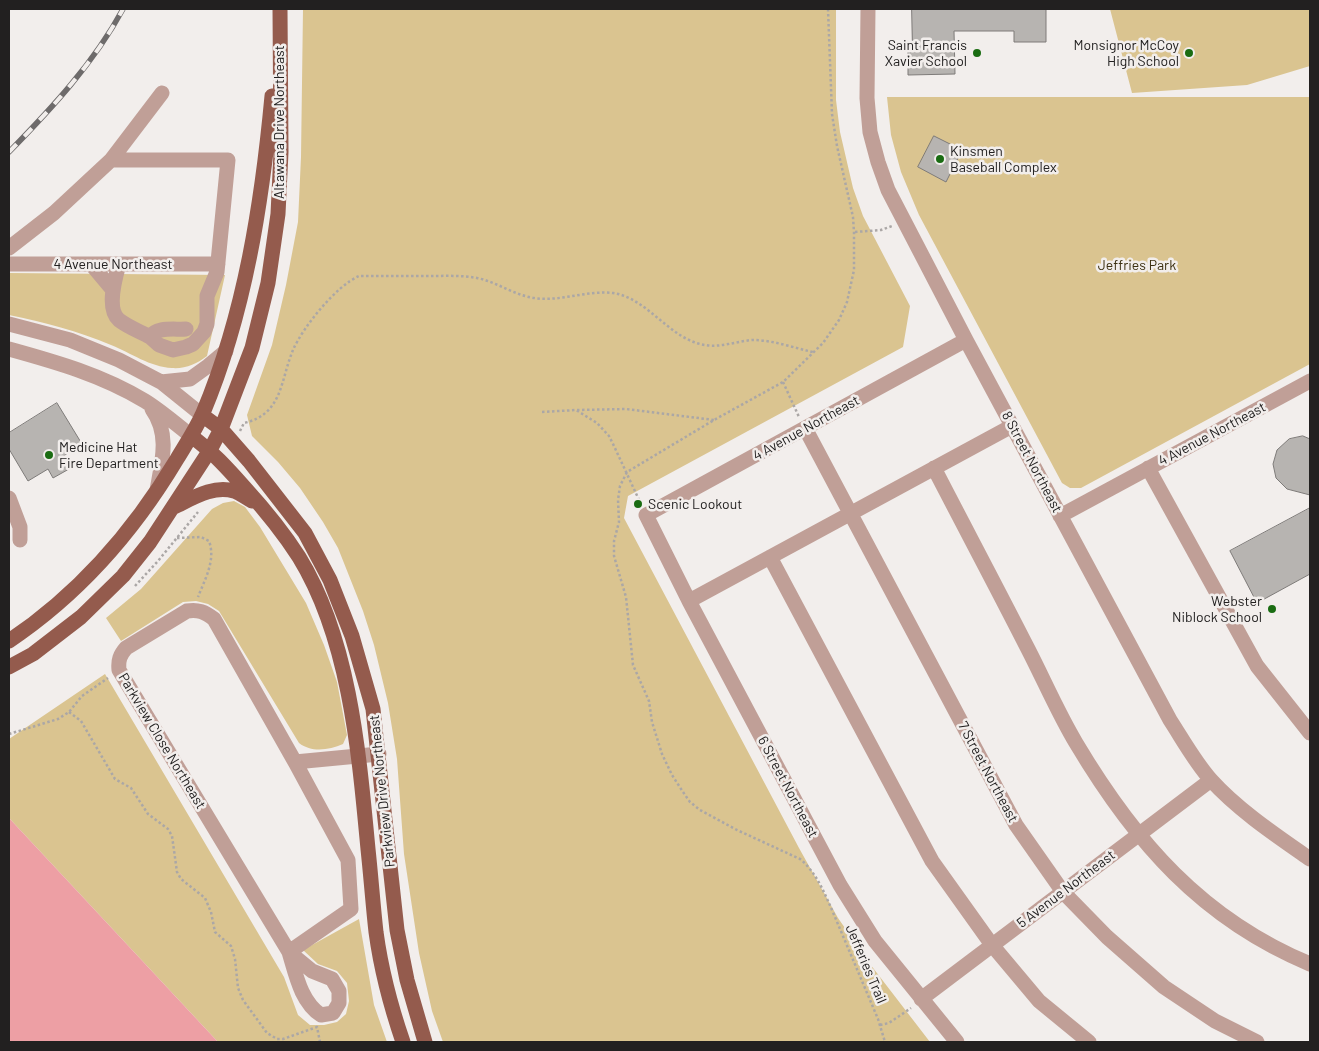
<!DOCTYPE html>
<html>
<head>
<meta charset="utf-8">
<style>
	body { margin:0 }
	#map { position:relative; width:1319px; height:1051px; overflow:hidden; background:#f2eeec; font-family:Barlow,sans-serif }
	canvas { display:block }
	.frame { position:absolute; inset:0; border:10px solid #222020; pointer-events:none }
</style>
</head>
<body>
<div id="map">
<canvas width="1319" height="1051"></canvas>
<div class="frame"></div>
</div>
<script>
const context = document.querySelector('canvas').getContext('2d');
context.lineJoin = 'round';
function fillPath(path, color) { context.fillStyle = color; context.fill(path, 'evenodd'); }
function trace(path, color, width, dash) { context.strokeStyle = color; context.lineWidth = width; context.lineCap = dash ? 'butt' : 'round'; context.setLineDash(dash || []); context.stroke(path); }
function label(font, color, halo, rows, align = 'center') {
  context.font = font + ' Barlow,sans-serif'; context.lineWidth = 5; context.setLineDash([]); context.textBaseline = 'middle'; context.strokeStyle = halo; context.fillStyle = color; for (const [text, x, y, turn = 0] of rows) {
    context.save(); context.translate(x, y); context.rotate((+turn || 0) * Math.PI / 180); context.textAlign = isNaN(turn) ? turn : align; if (halo) context.strokeText(text, 0, 0); context.fillText(text, 0, 0); context.restore();
  }
}
fillPath(new Path2D(`
	M303 9H836V100L840 132 853 188 863 216 910 306 903 347 628 496 624 518 799 848 838 918 870 964 930 1042H443L432 1011 419 953 404 854 397 759 388 703 374 645 363 611 338 548 323 522 300 488 278 462 252 436 247 415 272 345 286 285 298 222 301 157Z
	M1110 9H1310V66L1247 85 1132 93Z
	M887 97H1310V364L1081 488H1070L1062 483 919 215 901 172 891 135Z
	M9 273 225 275 207 356C197 364 185 369 172 368 150 367 131 353 111 345 78 331 44 322 9 315Z
	M234 501 245 507 260 527 306 603 324 645 337 682 347 735 343 744C329 750 312 753 299 743L219 611 208 604 196 601 183 602 121 641 106 618 141 589 212 509 223 503Z
	M105 674 284 977 298 1015 310 1025H324L337 1022 346 1014 349 1001 347 983 337 971 318 964 303 950 359 919 374 1005 387 1042H218L9 818V739Z`), '#dac490');
fillPath(new Path2D(`
	M9 818 218 1042H9Z`), '#ed9fa4');
const building = new Path2D(`
	M912 9H1046V42H1014V31H954L955 74 908 75V44H912Z
	M934 136 962 150 946 182 918 167Z
	M57 403 82 444 62 457 69 469 53 478 48 469 28 481 9 449V433Z
	M1303 436 1310 439V495L1287 489 1276 478 1273 464 1277 450 1289 439Z
	M1310 508V574L1257 603 1230 551Z`);
fillPath(building, '#b7b4b1');
trace(building, '#7e7b79', 1);
trace(new Path2D(`
	M828 9 832 114 837 146 853 217 854 232V270L847 302 839 320 823 343 783 382 714 420 627 472 620 486 618 500 619 522 614 541V556L626 597 633 665 649 701 652 722 662 754 672 775 683 792 690 802 700 810 737 830 800 859C816 872 824 892 832 910L878 1019 885 1042
	M855 232 881 230 892 226
	M783 382 799 417
	M577 410 626 409 714 420
	M542 412 576 410 597 423 609 436 614 446 640 502
	M240 431 244 423C283 414 280 381 293 350 303 327 336 286 359 276 382 276 405 276 428 276 444 276 461 275 477 278 497 282 514 295 534 298 560 302 587 290 613 293 648 298 670 340 705 345 720 348 737 341 753 340 773 340 794 348 813 352
	M177 538 201 537 209 541C216 560 205 579 198 597
	M135 586 158 561 198 512
	M69 712 81 721 115 779 131 788 148 814 168 829 172 836 177 872 181 879 205 898 211 912 215 932 231 946 235 959 238 988 243 1000 267 1033 277 1039H283L317 1027 320 1042
	M9 734 58 719 69 712 82 696 108 678
	M880 1025 889 1023 911 1008`), '#aba7a6', 2.5, [2.5, 2.5]);
trace(new Path2D(`
	M868 9 867 98 870 132 878 162 888 190 966 340 1170 720C1183 740 1195 762 1211 780 1238 810 1277 836 1310 859
	M111 160H228L217 272 207 296V324L204 332 193 344 186 347 173 350 159 345 150 337C141 332 128 327 119 320 106 309 115 278 119 264
	M9 248 54 213 111 160 162 93
	M9 264H218
	M91 264 112 289
	M9 324 70 340 119 360 161 382 202 415
	M150 337C157 326 175 330 186 329
	M9 349C56 362 102 375 145 401 161 411 176 424 191 436
	M161 382 190 379 208 366 226 351
	M152 409C170 434 162 462 157 490
	M805 428 1016 825 1063 892 1107 937 1164 987 1215 1021 1257 1042
	M934 468C965 528 997 588 1028 649 1044 680 1058 713 1076 743 1135 842 1202 919 1310 964
	M1148 468 1257 666 1310 733
	M9 498 20 527V540
	M1060 516 1310 381
	M770 557 932 861 992 945 1039 1001 1089 1042
	M689 601 1012 426
	M295 762 348 860 351 909 289 952 312 971 332 979 339 991V1003L333 1013 321 1015C301 1002 296 975 289 952L119 670C118 660 120 655 126 648L187 611C198 609 205 612 214 619L295 762 379 754
	M921 999 1211 780
	M957 1042 875 941 840 885 689 601 646 515 966 340`), '#c09f97', 15);
trace(new Path2D(`
	M202 415 221 429 249 461 305 533 330 580 352 636 373 709 397 930 407 980 425 1042
	M191 436C212 451 228 469 245 488 265 510 283 532 299 557 350 640 359 754 368 849 371 877 373 905 376 932 381 969 391 1007 403 1042
	M174 507C193 498 213 485 234 491 240 493 246 498 252 501
	M9 641C79 594 134 531 177 459 186 444 196 429 203 413 245 313 262 203 272 96
	M9 667 33 654 81 617 123 576 150 542 210 450 221 429 252 348 268 283 278 214 281 152 280 9`), '#945b4d', 15);
const rail = new Path2D(`
	M9 152C51 109 94 63 123 9`);
trace(rail, '#6e6b6b', 5.5);
trace(rail, '#f2eeec', 4, [11]);
for (const [x, y, r, color] of [
	[977,53,5,"#1a6c12"],
	[1189,53,5,"#1a6c12"],
	[940,159,5,"#1a6c12"],
	[49,455,5,"#1a6c12"],
	[638,504,5,"#1a6c12"],
	[1272,609,5,"#1a6c12"]
]) { const dot = new Path2D(); dot.arc(x, y, r, 0, 2 * Math.PI); context.fillStyle = color; context.fill(dot); trace(dot, '#f2eeec', 2); }
label('14px', '#222020', '#f2eeec', [
	["Saint Francis",967,45],
	["Xavier School",967,61],
	["Monsignor McCoy",1179,45],
	["High School",1179,61],
	["Kinsmen",950,151,"left"],
	["Baseball Complex",950,167,"left"],
	["Medicine Hat",59,447,"left"],
	["Fire Department",59,463,"left"],
	["Scenic Lookout",648,504,"left"],
	["Webster",1262,601],
	["Niblock School",1262,617]
], 'right');
label('14px', '#222020', '#f2eeec', [
	["Altawana Drive Northeast",279,122,-90],
	["4 Avenue Northeast",113,264],
	["4 Avenue Northeast",806,428,-29],
	["4 Avenue Northeast",1212,434,-28],
	["8 Street Northeast",1032,462,62],
	["Parkview Close Northeast",162,741,59],
	["7 Street Northeast",988,772,62],
	["6 Street Northeast",788,787,62],
	["Parkview Drive Northeast",382,791,-96],
	["5 Avenue Northeast",1066,889,-37],
	["Jefferies Trail",866,964,67]
]);
label('14px', '#3b2f10', '#f2eeec', [
	["Jeffries Park",1137,265]
]);
</script>
</body>
</html>
